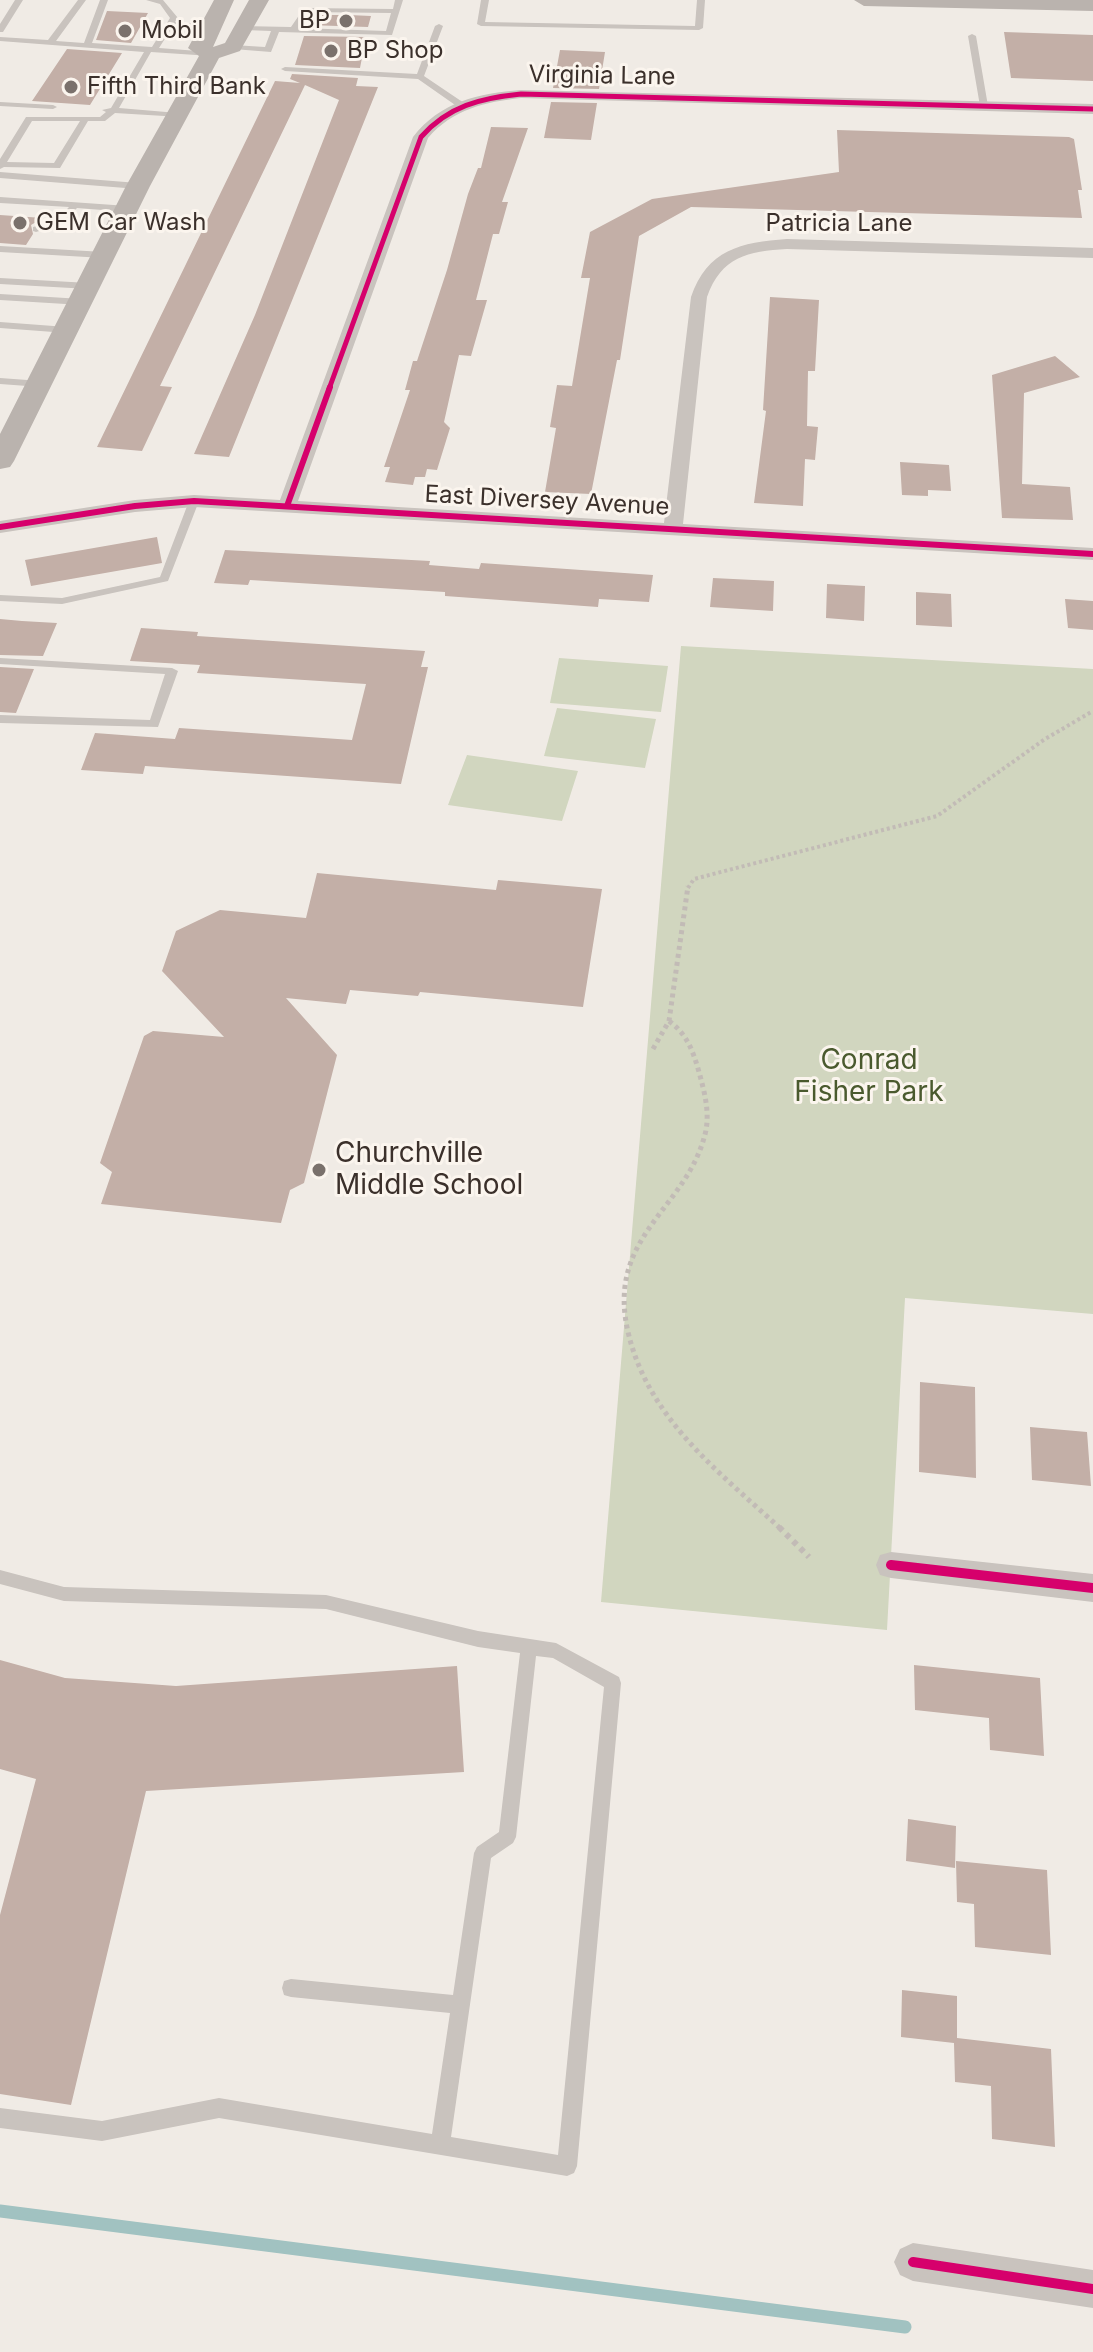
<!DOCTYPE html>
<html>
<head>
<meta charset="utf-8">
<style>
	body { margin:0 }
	canvas { display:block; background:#f0ebe5 }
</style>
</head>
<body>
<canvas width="1093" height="2352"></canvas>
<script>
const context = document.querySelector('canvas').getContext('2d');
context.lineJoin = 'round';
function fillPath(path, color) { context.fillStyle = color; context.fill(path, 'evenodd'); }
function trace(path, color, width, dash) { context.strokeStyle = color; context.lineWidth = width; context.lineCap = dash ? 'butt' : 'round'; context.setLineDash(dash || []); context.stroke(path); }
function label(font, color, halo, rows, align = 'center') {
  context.font = font + ' Inter,sans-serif'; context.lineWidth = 6; context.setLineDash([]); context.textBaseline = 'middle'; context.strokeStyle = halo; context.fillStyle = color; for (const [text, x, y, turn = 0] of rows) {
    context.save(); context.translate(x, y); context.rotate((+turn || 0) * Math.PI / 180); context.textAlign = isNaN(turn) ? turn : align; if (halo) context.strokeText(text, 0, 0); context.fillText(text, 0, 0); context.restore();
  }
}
fillPath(new Path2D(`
	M681 646 1093 669V1314L905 1298 887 1630 601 1602Z
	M559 658 668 666 661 712 550 703Z
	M557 708 656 719 645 768 544 756Z
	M467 755 578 771 562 821 448 805Z`), '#d1d6bf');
trace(new Path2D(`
	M0 2211 905 2327`), '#a1c2c1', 13);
fillPath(new Path2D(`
	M107 11 148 13 131 43 96 40Z
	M311 15H349L371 16 368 27 308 25Z
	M1004 32 1093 35V81L1011 78Z
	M304 36 366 37 360 68 295 65Z
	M67 49 122 53 90 105 32 101Z
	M560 50 605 52 599 89 553 88Z
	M292 74 358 78 356 86 378 87 229 457 194 454 255 315 339 100 305 85 160 386 172 387 142 451 97 447 275 81 300 83 290 79Z
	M551 102 597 103 591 140 544 138Z
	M491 127 528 128 502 202H508L499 234H493L476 300H487L471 356 459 355 444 422 450 428 437 470 427 469 425 477H415L413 485 385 482 390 467H384L410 390H405L413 361H417L447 270 468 194 478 168H481Z
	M837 130 1069 137 1074 139 1082 190H1078L1082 218 691 207 639 236 620 360H617L591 494 545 492 556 428 550 427 557 385 572 386 590 278H581L590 232 652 199 839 172Z
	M0 215 43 218 31 225 33 234 26 245 0 243Z
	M770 297 819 300 815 371H808L807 426 818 427 815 460 805 459 803 506 754 503 766 411 763 410Z
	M1055 356 1080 377 1024 393 1022 484 1070 487 1073 520 1002 518 992 375Z
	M900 462 949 465 951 491 928 490V496L902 495Z
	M157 537 162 563 31 586 25 560Z
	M225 550 430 561 429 565 479 569 481 563 653 575 649 602 599 599 598 607 445 596V592L250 580 248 585 214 583Z
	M713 578 774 581 773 611 710 607Z
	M827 584 865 586 864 621 826 618Z
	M916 592 951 594 952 627 916 625Z
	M1065 599 1093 601V630L1068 628Z
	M0 619 22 621 57 623 43 656 0 655Z
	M141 628 198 632 197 636 425 651 421 667H428L401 784 145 766 143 774 81 770 95 733 175 739 179 728 352 740 366 684 197 673 200 665 130 661Z
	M0 667 34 669 16 713 0 712Z
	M317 873 496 890 498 880 602 889 583 1007 420 992 418 996 350 990 346 1004 286 998 337 1055 304 1183 290 1190 281 1223 101 1204 112 1172 100 1163 144 1036 153 1031 224 1037 162 971 176 931 220 910 306 918Z
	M920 1382 975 1387 976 1478 919 1472Z
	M1030 1427 1087 1432 1091 1486 1032 1480Z
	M0 1660 65 1678 176 1686 457 1666 464 1772 146 1791 71 2105 0 2094V1915L36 1779 0 1769Z
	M914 1665 1040 1678 1044 1756 990 1750 989 1718 915 1710Z
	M908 1819 956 1826 955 1868 906 1861Z
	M956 1861 1047 1870 1051 1955 975 1947 974 1904 957 1902Z
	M902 1990 957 1996V2038L1051 2049 1055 2147 992 2139 991 2086 955 2082 954 2043 901 2037Z`), '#c3afa7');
trace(new Path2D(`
	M688 888 694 879 937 816 1045 739 1093 711`), '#c2bbb6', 4, [3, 3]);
trace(new Path2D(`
	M669 1021C687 1034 693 1051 699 1072 705 1094 711 1116 704 1138 683 1212 604 1238 629 1336 650 1420 720 1473 781 1529
	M653 1049 669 1021 688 886`), '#c2bbb6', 5, [4, 4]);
trace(new Path2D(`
	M779 1527 809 1557`), '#c2bbb6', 6, [5, 5]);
fillPath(new Path2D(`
	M15 0H23L3 32H0V24Z
	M78 0H86L56 41 84 43 100 0H108L92 43 152 47 170 18 160 4 146 0H163L178 18 175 22 210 25 214 27 210 29 173 26 159 48 211 52 215 54 211 56 151 52 119 108 178 113 182 115 181 117 115 113 105 121H88L60 168 4 167 0 169V159L26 117H100L106 112 102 110 111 108 144 52 0 41V37L48 40ZM32 121H80L54 163 7 162Z
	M395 0H403L392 35 279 32 271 52 233 49 229 47 233 45 265 47 271 31 244 30H241V26L291 27 304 8 393 9ZM309 12 391 13 386 31 299 28Z
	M481 0H489L485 22 695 26 697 0H705L703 28 699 30 481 26 477 24Z
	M439 24 443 26 424 76 464 103V107H458L418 79 285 71 281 69 285 67 417 74 435 26Z
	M972 34 976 36 988 106 984 108 980 106 968 36Z
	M0 102 53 105 57 107 53 109 0 106Z
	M0 172 138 183 142 186 138 189 0 178Z
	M0 197 128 206 132 209 128 212 77 208 62 224 36 232 33 231V227L56 221 69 207 0 203Z
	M0 246 104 252 108 255 104 258 0 252Z
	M0 278 89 283 94 286 89 289 0 284Z
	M0 294 82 299 87 302 82 305 0 300Z
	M0 322 67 327 72 330 67 333 0 328Z
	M0 378 41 381 46 384 41 387 0 384Z
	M194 498 199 501 168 581 62 604 0 601V595L62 598 160 577 189 501Z
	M0 658 172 668 178 671 158 727 0 723V715L150 720 165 674 0 664Z
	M0 1570 64 1587 326 1595 478 1631 556 1643 619 1677 621 1683 577 2166 574 2173 567 2176 219 2118 102 2141 0 2128V2108L102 2121 219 2098 432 2134 450 2013 291 1997 284 1995 282 1988 284 1981 291 1979 453 1995 474 1853 477 1847 499 1832 520 1653 478 1647 326 1609 64 1601 0 1584ZM536 1656 553 1658 604 1687 558 2155 451 2137 491 1858 513 1843 516 1837Z`), '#c9c3be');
fillPath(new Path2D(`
	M521 90 1093 104V114L521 98C485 102 453 109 428 138L298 501 664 523 691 297C707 250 741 242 787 239L1093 248V258L787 249C748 251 721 257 707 297L683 524 1093 548V560L194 507 135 512 0 533V521L135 500 194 495 280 500 413 137C440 102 479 93 521 90Z
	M891 1552 1093 1574V1602L891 1578 880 1575 876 1565 880 1555Z
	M913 2243 1093 2270V2308L913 2281 900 2275 894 2262 900 2249Z`), '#c9c3be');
fillPath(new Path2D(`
	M214 0H234L213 47 225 43 249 0H269L240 51 219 58 150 186 14 461 10 467 0 469V434L126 186 199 56 188 48Z
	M854 0H1093V11L864 6Z`), '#bab3ae');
trace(new Path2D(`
	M329 389 421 137C448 106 481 98 521 94L1093 109`), '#d6006c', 5);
trace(new Path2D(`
	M287 506 330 387
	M0 527 135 506 194 501 1093 554`), '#d6006c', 6);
trace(new Path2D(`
	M891 1565 1093 1588
	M913 2262 1093 2289`), '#d6006c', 10);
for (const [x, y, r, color] of [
	[346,21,8,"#7a716c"],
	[125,31,8,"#7a716c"],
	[331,51,8,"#7a716c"],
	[71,87,8,"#7a716c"],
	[20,223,8,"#7a716c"],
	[319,1170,8,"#7a716c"]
]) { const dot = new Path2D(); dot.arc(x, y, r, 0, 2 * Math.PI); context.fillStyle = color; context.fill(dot); trace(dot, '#fbf5ee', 3); }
label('24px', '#3b302b', '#fbf5ee', [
	["BP",330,21,"right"],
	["Mobil",141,31],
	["BP Shop",347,51],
	["Fifth Third Bank",87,87],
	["GEM Car Wash",36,223]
], 'left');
label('24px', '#3b302b', '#fbf5ee', [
	["Virginia Lane",602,76,1],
	["Patricia Lane",839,224],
	["East Diversey Avenue",547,501,3]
]);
label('28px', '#4a5a2e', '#fbf5ee', [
	["Conrad",869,1061],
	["Fisher Park",869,1093]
]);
label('28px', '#3b302b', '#fbf5ee', [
	["Churchville",335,1154],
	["Middle School",335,1186]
], 'left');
</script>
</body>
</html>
